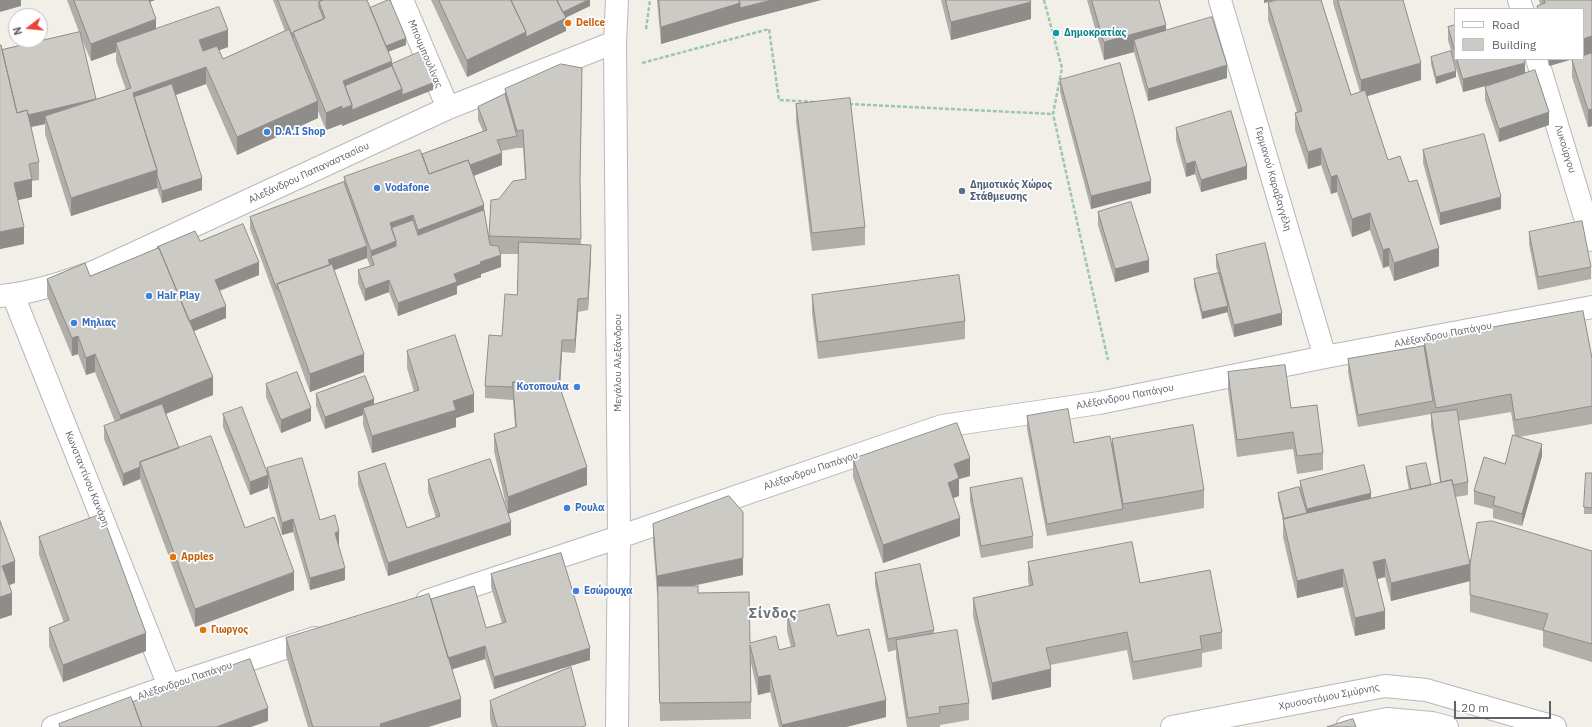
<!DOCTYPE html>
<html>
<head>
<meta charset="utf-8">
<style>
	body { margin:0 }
	#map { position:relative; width:1592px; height:727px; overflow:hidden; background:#f1efe8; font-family:"IBM Plex Sans",sans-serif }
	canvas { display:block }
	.legend { position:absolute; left:1454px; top:8px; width:130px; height:52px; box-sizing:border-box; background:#fff; border:1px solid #bfc1c3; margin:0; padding:5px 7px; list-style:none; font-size:12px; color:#5f6368 }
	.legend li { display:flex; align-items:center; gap:8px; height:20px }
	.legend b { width:20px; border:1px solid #bfc1c3 }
	.north { position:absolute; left:8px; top:8px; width:40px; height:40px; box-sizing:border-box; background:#fff; border:1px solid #bfc1c3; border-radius:50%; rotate:254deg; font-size:11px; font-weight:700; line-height:16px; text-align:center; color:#5f6368 }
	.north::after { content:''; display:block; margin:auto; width:14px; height:18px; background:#ea4335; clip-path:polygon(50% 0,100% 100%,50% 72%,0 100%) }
	.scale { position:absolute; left:1454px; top:701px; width:97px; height:18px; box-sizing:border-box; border:2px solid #5f6368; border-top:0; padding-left:5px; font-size:12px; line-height:14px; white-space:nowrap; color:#5f6368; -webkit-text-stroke:3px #fff; paint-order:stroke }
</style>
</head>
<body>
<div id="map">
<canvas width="1592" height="727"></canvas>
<ul class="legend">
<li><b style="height:5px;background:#fff"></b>Road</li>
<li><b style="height:11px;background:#cccac5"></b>Building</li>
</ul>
<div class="north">N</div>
<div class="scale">20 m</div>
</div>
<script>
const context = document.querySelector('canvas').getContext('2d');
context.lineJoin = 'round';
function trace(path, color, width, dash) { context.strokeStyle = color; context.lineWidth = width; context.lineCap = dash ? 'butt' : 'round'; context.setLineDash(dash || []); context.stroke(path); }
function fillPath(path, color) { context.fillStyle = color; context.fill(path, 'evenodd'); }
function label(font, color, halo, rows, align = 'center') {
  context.font = font + ' "IBM Plex Sans",sans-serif'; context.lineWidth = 3.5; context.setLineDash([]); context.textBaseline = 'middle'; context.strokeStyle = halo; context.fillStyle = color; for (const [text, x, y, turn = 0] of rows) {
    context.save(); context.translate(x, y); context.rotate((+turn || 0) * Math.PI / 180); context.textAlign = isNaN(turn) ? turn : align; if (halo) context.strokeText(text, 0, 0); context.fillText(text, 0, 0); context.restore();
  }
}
const minor = new Path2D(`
	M402 0 448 108
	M617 0 615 42 619 537 617 727
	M1220 0 1325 357
	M1519 0 1522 9
	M1537 59 1592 240
	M13 295 169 686
	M0 296C33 293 65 282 96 271L448 108 615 42
	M427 601 619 537 942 426 1099 403 1325 357 1592 307
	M53 727 169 686 315 638
	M1172 727 1385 686 1426 690 1555 727
	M1347 727 1387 719 1432 723 1447 727`);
trace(minor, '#b5b8bc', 24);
trace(new Path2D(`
	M1044 0 1062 68 1053 114 1108 360
	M646 29 650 0
	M642 63 769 29 779 100 816 102
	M849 104 1053 114`), '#9cc7a9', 2.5, [4, 2]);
trace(minor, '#fff', 22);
fillPath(new Path2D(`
	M67 0H155L150 2 156 29 228 47 219 50 223 59 285 31 273 0H367L370 8 406 45 388 52 392 64 435 89 342 126V124L326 130 318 111V118L237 155 206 84 176 95 202 190 162 203 157 188 71 216 45 134V124L31 127 39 162V180L32 181V197L18 200 24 244 0 249V45L2 50 79 32ZM81 37 91 61 116 52V61L126 90 96 99Z
	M431 0H590V6L566 17V31L467 77Z
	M657 0H821L740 21 661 44Z
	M941 0H1030L1031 19 951 40Z
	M1087 0H1159L1166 30 1227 78 1148 101 1134 52 1104 60Z
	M1276 0H1321L1351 95 1360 92 1333 3V0H1403L1421 80 1367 96 1388 160 1409 182 1439 266 1394 281 1389 266 1383 268 1370 230 1352 237 1337 192 1331 194 1321 165 1308 169 1295 130V113L1297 112 1268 20V3Z
	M1539 0H1592V126L1588 127 1572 77V60L1583 56V9H1537V6L1540 5Z
	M1455 25V59H1524L1525 73 1549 125 1499 142 1485 100V87L1504 81 1463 92 1448 40V27Z
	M1431 57 1456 77 1436 84 1431 64Z
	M1547 59H1573L1549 66Z
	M1060 80 1151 193 1091 209 1060 92Z
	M582 86 580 185 581 244 591 257 588 310 578 312 575 353 562 352 560 388 587 485 508 514 494 451V434L515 427 513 400 485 398V386L502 336 517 295 519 254H501V267L481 274V277L457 286V294L398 316 389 292 365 301 358 283V270L370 266 367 258 334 270 364 372 310 392 250 229V217L344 182V177L422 154 483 131 478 120V107L505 94V89ZM517 148H523L525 179 499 199 489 236V241L484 210 474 176 502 165 501 151Z
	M796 104 865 227V245L812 251 796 121Z
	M1176 128 1247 179 1201 192 1195 174 1186 177 1176 140Z
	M1423 150 1501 209 1440 225 1423 163Z
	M1098 212 1149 272 1115 282 1098 225Z
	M1529 232 1591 267V279L1538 290 1529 244Z
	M200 241 259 275 220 291 226 318 194 331 213 395 166 414 179 448 245 528 294 590 195 627 140 479 123 486 104 439V426L115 422 95 372 86 375 78 354 72 356 47 296V279L90 276 157 249V247Z
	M1216 255 1282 325 1234 337 1227 312 1202 319 1194 286V279L1218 273 1216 267Z
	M812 295 965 321V339L818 359 812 313Z
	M1424 340 1592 358V424L1519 437 1542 456 1522 526 1493 518V509L1474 504V491L1505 464 1515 436 1511 412 1458 421 1468 482V495L1455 497 1470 564 1592 551V662L1543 647V631L1470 612V581L1391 601 1385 577 1377 579 1385 629 1355 636 1343 587 1297 598 1283 537V520L1278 499V493L1300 487V481L1371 499 1409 490 1406 473V467L1431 485 1440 482 1431 426V414L1358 427 1348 372V359L1424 346Z
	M407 351 474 412 456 418V427L372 453 363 425V415L325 429 316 406V394L374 404 414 392 407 368Z
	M1228 372 1291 408 1323 453V470L1297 474 1293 449 1237 457 1228 390Z
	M266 384 311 421 281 433 266 397Z
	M223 414 267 473V468L320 520 339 544H338L345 580 310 590 293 532 282 535 268 484V488L250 495 223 427Z
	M1027 416 1074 443 1112 446V439L1204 490V508L1047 536 1027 429Z
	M853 459 970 476 959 479V496L953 498 960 536 883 563 853 477Z
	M358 472 407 528 436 518 428 492V480L511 535 388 576 358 485Z
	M1592 473V514H1584V507Z
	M970 488 1033 536V548L981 558 970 501Z
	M653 524 743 575 693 586 698 593 750 643 779 650 791 647 787 631V614L837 636 886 717 846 727H779L770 692 758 695 751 663V719L660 721 658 593H657L653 541Z
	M39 537 146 651 63 682 49 646V628L64 623 39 555Z
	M1028 562 1140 583 1222 632V649L1202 653V667L1133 680 1127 650 1050 665 1051 687 992 700 973 616V598L1029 586 1028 580Z
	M875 573 934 630V634L969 703V720L940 725V727H907L896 657V650L888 652 875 585Z
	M491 574 590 660 494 689 485 659 452 669 461 717 428 727H308L286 656V638L431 599 486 628 502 623 491 587Z
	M490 701 586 727H492L490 719Z`), '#afaea9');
fillPath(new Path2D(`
	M0 0H21V6L0 12Z
	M144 0H155L144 4Z
	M588 0H590V6L561 20V13Z
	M772 0H821L740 21 661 44V27L740 3Z
	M1264 0H1275L1264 3Z
	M1031 2V19L951 40V22Z
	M566 18V31L467 77V60L526 32Z
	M156 19V36L116 43V52L91 61V44Z
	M1166 25V43L1134 40V52L1104 60V42Z
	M228 30V47L199 58V40Z
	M1592 36V54L1583 56V39Z
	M406 38V45L382 54V48Z
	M1549 59H1573L1549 66Z
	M392 61V79L343 86V81Z
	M1421 63V80L1361 98V80Z
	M1525 63V75L1463 92V79Z
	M1227 65V78L1148 101V89Z
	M206 67V84L136 109 133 93Z
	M1456 71V77L1436 84V77Z
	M435 82V89L342 126V109L352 105 402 89Z
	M96 99 45 116V124L17 130V118Z
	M318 101V118L237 155V137Z
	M342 106V124L326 130V113Z
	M1592 109V126L1588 127V110Z
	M1549 112V125L1499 142V129Z
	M1321 148V165L1308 169V152Z
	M502 153V165L429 192V179Z
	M1195 161V174L1186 177V164Z
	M1247 166V179L1201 192V180Z
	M157 170V188L71 216V198Z
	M1337 175V192L1331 194V177Z
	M202 178V190L162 203V191Z
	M32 179V197L14 201V183Z
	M1151 181V193L1091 209V196Z
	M1501 197V209L1440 225V213Z
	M484 205V223L418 247V230Z
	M1370 213V230L1352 237V219Z
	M413 215V232L394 240 390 223Z
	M24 227V244L0 249V232Z
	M396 241V259L374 265 371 256V251Z
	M591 245V257L588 310V298Z
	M367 246V258L332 271 328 260Z
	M1389 248V266L1383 268V250Z
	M1439 248V266L1394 281V263Z
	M501 255V267L481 274V277L457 286V294L398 316V303L454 274 480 262Z
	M1149 260V272L1115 282V269Z
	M259 262V275L215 292V280Z
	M389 280V292L365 301V289Z
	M578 299V312L575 353V340Z
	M226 306V318L187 334V322Z
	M1228 306V312L1202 319V312Z
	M1282 313V325L1234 337V325Z
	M78 336V354L72 356V338Z
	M562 340V352L559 403V390Z
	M95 354V372L86 375V358Z
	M364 354V372L310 392V374Z
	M213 377V395L120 432V415Z
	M474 394V412L456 418V427L372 453V436L453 401Z
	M374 399V411L363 408V415L325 429V417Z
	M311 408V421L281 433V420Z
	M1542 444V456L1522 526V514Z
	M970 458V476L959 479V496L948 500V483L954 464Z
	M140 467V479L123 486V474Z
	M587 467V485L508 514V497Z
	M268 475V488L250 495V482Z
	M1371 493V505L1307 521V509Z
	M960 518V536L883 563V545Z
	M293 519V532L282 535V523Z
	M511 522V535L388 576V563Z
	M339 531V544L335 545V533Z
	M743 558V575L657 593V576Z
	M1385 559V577L1373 580V562Z
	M15 561V583L2 588V566Z
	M1470 564V581L1391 601V583Z
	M345 568V580L310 590V578Z
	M1343 569V587L1297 598V581Z
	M294 572V590L195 627V609Z
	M12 593V615L0 619V597Z
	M1385 611V629L1355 636V618Z
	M146 633V651L63 682V665Z
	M485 646V659L447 671V658Z
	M590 648V660L494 689V677Z
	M1051 669V687L992 700V683Z
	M770 675V692L758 695V677Z
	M461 699V717L428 727H380V724Z
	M886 700V717L846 727H782V725Z
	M268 708V721L251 727H216Z`), '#8f8d8a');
const building = new Path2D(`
	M74 0H149L156 19 91 44Z
	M278 0H323L319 2V7L324 19 293 32V37Z
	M323 0H367L392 61 343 81 352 105 342 109V106L326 113 293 32 325 18 319 2Z
	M388 0H390L406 38 386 46 370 8Z
	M439 0H511L526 32 467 60Z
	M511 0H557L566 18 526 37V32Z
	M557 0H588L563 12Z
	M659 0H739L740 3 661 27Z
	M739 0H772L740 8V3Z
	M946 0H1030L1031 2 951 22Z
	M1092 0H1159L1166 25 1104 42Z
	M1277 0H1321L1351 95 1365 90 1388 160 1400 156 1409 182 1417 180 1439 248 1394 263 1389 248 1383 250 1370 213 1352 219 1337 175 1331 177 1321 148 1308 152 1295 113 1302 111 1268 3Z
	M1338 0H1403L1421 63 1361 80Z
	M1544 0H1592V36L1583 39V9H1538L1537 6 1545 3Z
	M219 7 228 30 199 40 203 51 217 46 223 59 289 29 318 101 237 137 206 67 133 93 157 170 71 198 45 116 131 88 116 43Z
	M1212 17 1227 65 1148 89 1134 40Z
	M1455 25V52L1448 27Z
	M80 32 96 99 28 115 27 110 17 113 2 50Z
	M0 45H1L17 113 27 110 39 162 29 164 32 179 14 183 24 227 0 232Z
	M422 51 435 82 402 95V89L392 66V64Z
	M1451 51 1456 71 1436 77 1431 57Z
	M1592 53V109L1588 110 1572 60 1575 59H1583V56Z
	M1457 59H1524L1525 63 1463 79Z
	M1120 63 1151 181 1091 196 1060 80Z
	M561 64 582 68 580 178 581 239 489 236 491 200 499 199 513 181 526 179 523 130 517 131 505 89Z
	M392 66 402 89 352 110V105L345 86Z
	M1535 70 1549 112 1499 129 1485 87Z
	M172 84 202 178 162 191 157 175V170L134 97Z
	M505 94 517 136 497 140 502 153 470 165 468 160 429 174 422 154 487 130 478 107Z
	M850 98 865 227 812 233 796 104Z
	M1231 111 1247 166 1201 180 1195 161 1186 164 1176 128Z
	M1484 134 1501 197 1440 213 1423 150Z
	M420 150 429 174 468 160 484 205 418 230 413 215 390 223 396 241 371 251 344 177Z
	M344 182 367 246 328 260 330 265 277 284V290L250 217Z
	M1131 202 1149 260 1115 269 1098 212Z
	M484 210 490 245 498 246 501 255 480 262 481 264 454 274 457 282 398 303 389 280 365 289 358 270 374 265 371 256 396 246V241L391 228 413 220 418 235Z
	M1582 221 1591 267 1538 277 1529 232Z
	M243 224 259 262 215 280 226 306 189 321 159 248H158L157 247 195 231 200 241Z
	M519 242 591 245 588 298 578 299 575 340H562L559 386V385L513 382V387L485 386 489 335 502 336 505 294 517 295Z
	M1265 243 1282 313 1234 325 1216 255Z
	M159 248 213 377 120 415 95 354 86 358 78 336 72 338 47 279 85 263 90 276Z
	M332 264 364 354 310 374 277 284Z
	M1219 273 1228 306 1202 312 1194 279Z
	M959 275 965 321 818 342 812 295Z
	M1583 311 1592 358V406L1515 420 1511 394 1436 408 1424 340Z
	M455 335 474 394 453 401 456 410 372 436 363 408 419 390 407 351Z
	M1424 346 1433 401 1358 415 1348 359Z
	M1285 365 1291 408 1317 405 1323 453 1297 456 1293 432 1237 440 1228 372Z
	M297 372 311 408 281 420 266 384Z
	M365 376 374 399 325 417 316 394Z
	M513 382 559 385 587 467 508 497 494 434 516 427Z
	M162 404 179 448 140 462V467L123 474 104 426Z
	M242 407 268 475 250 482 223 414Z
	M1068 409 1074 443 1110 436 1123 509 1047 524 1027 416Z
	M1457 410 1468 482 1453 485 1452 480 1441 482 1431 413Z
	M957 423 970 458 954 464 959 478 948 483 960 518 883 545 853 459Z
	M1193 425 1204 490 1123 504 1112 439Z
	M1513 435 1542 444 1522 514 1493 505 1495 497 1474 491 1484 457 1505 464Z
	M211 436 245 528 274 517 294 572 195 609 140 462Z
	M302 458 320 520 335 515 339 531 335 533 345 568 310 578 293 519 282 523 267 468Z
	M490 459 511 522 388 563 358 472 385 463 407 528 440 516 428 480Z
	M1426 463 1431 485 1411 489 1406 467Z
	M1364 465 1371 493 1307 509 1300 481Z
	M1586 473H1592V508L1584 507Z
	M1022 478 1033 536 981 546 970 488Z
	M1452 480 1470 564 1391 583 1385 559 1373 562 1385 611 1355 618 1343 569 1297 581 1283 519Z
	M1299 487 1307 513 1284 519 1278 493Z
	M729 496 743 512V558L657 576 653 524Z
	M102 514 146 633 63 665 49 628 69 620 39 537Z
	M0 521 15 561 2 566 12 593 0 597Z
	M1492 521 1592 551V644L1543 630 1548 614 1470 595V564L1477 523Z
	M1132 542 1140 583 1210 570 1222 632 1200 636 1202 649 1133 662 1127 632 1046 648 1051 669 992 683 973 598 1033 585 1028 562Z
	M561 553 590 648 494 677 485 646 448 658 431 599 474 586 486 628 506 622 491 574Z
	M920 564 934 630 888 639 875 573Z
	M658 586H698V593L749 592 750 643 776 636 779 650 795 646 787 614 829 604 837 636 869 629 886 700 782 725 770 675 758 677 750 645 751 702 660 703Z
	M429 594 461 699 380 724 381 727H313L286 638Z
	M957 630 969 703 939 707 940 713 908 718 896 640Z
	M250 659 268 708 216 727H142L133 702Z
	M571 667 586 725 583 727H497L490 701Z
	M131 697 142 727H60L59 724Z
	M1353 719 1356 727H1327Z`);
fillPath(building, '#cccac5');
trace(building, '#8f8d8a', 1);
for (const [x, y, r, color] of [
	[568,23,4,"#e8710a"],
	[1056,33,4,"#0f9aa8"],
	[267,132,4,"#3f7fe0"],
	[377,188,4,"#3f7fe0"],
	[962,191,4,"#5c6f8a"],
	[149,296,4,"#3f7fe0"],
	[74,323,4,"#3f7fe0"],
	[577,387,4,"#3f7fe0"],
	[567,508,4,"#3f7fe0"],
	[173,557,4,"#e8710a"],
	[576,591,4,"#3f7fe0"],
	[203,630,4,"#e8710a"]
]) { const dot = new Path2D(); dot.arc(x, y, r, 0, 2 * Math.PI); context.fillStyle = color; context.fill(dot); trace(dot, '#fff', 1.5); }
label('bold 10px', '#c56008', '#fff', [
	["Delice",576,23],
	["Apples",181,557],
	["Γιωργος",211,630]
], 'left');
label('bold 10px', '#0d838f', '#fff', [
	["Δημοκρατίας",1064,33]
], 'left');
label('10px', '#5f6368', '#fff', [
	["Μπουμπουλίνας",425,54,67],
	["Λυκούργου",1565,149,73],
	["Αλεξάνδρου Παπαναστασίου",309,173,-25],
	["Γερμανού Καραβαγγέλη",1273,179,74],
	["Αλέξανδρου Παπάγου",1443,335,-11],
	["Μεγάλου Αλεξάνδρου",618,363,-90],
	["Αλέξανδρου Παπάγου",1125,397,-11],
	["Αλέξανδρου Παπάγου",811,471,-19],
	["Κωνσταντίνου Κανάρη",87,479,68],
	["Αλέξανδρου Παπάγου",185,681,-19],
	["Χρυσοστόμου Σμύρνης",1329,697,-11]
]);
label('bold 10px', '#366cbe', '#fff', [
	["D.A.I Shop",275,132],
	["Vodafone",385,188],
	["Hair Play",157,296],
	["Μηλιας",82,323],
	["Κοτοπουλα",569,387,"right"],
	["Ρουλα",575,508],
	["Εσώρουχα",584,591]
], 'left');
label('bold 10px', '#4e5e75', '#fff', [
	["Δημοτικός Χώρος",970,185],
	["Στάθμευσης",970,197]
], 'left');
context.letterSpacing = '1px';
label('bold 14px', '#70757a', '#fff', [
	["Σίνδος",773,614]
]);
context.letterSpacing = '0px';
</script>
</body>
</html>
